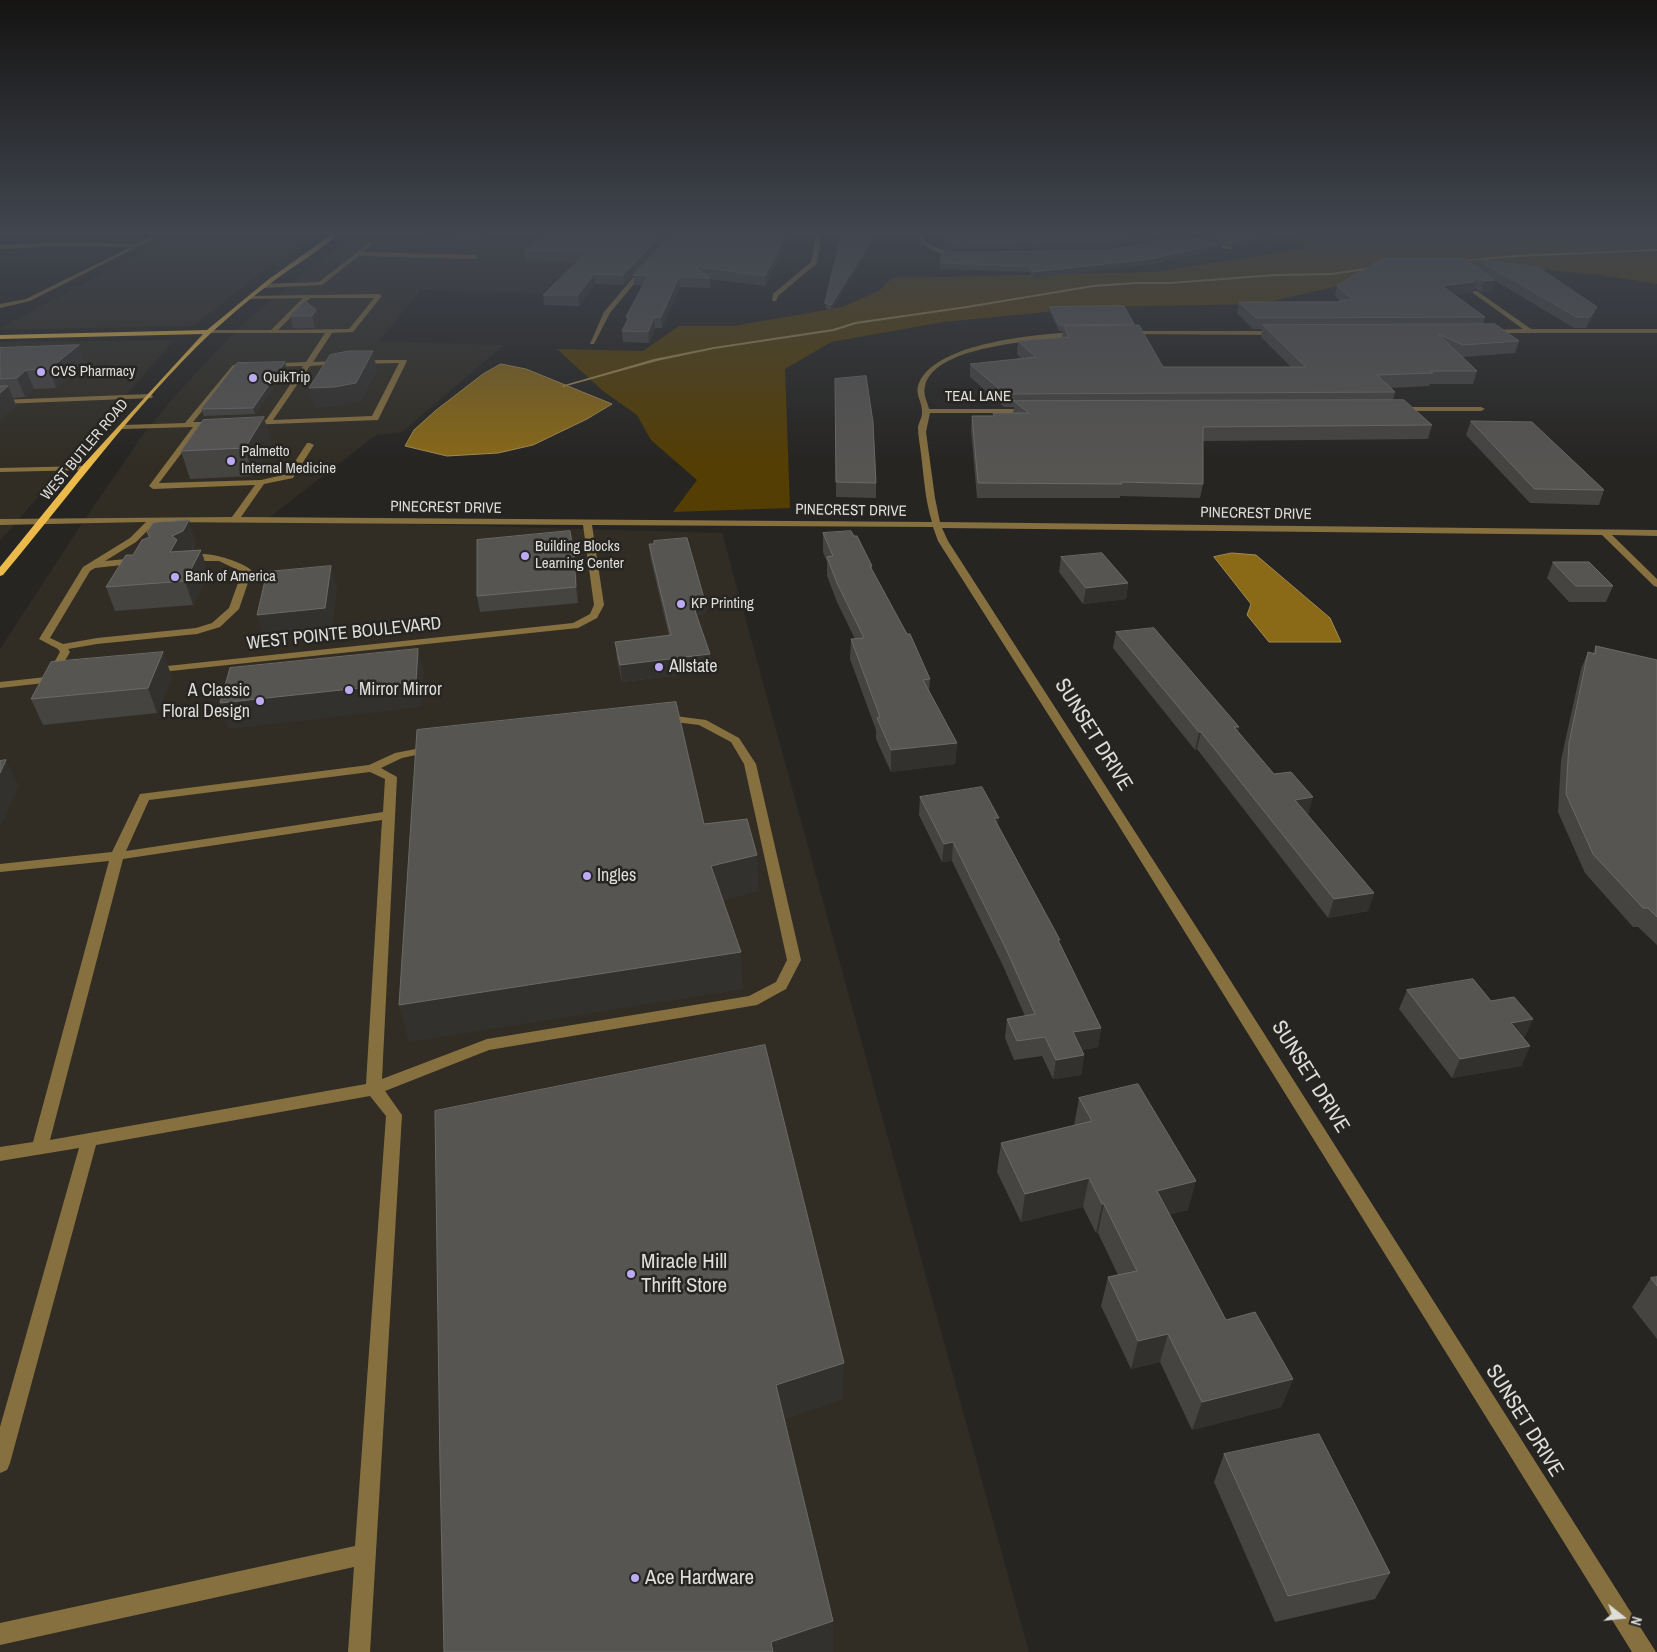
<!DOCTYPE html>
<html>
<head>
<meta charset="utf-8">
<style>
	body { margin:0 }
	#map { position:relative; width:1657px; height:1652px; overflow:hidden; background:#272522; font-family:"Archivo Narrow",sans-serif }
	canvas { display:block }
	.north { position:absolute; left:1597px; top:1592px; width:50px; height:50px; -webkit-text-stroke:4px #272522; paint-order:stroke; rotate:106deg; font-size:14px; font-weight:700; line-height:20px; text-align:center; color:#deddda }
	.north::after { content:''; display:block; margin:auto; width:18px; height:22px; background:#deddda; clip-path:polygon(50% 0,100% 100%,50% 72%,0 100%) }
</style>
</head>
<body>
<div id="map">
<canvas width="1657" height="1652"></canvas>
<div class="north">N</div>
</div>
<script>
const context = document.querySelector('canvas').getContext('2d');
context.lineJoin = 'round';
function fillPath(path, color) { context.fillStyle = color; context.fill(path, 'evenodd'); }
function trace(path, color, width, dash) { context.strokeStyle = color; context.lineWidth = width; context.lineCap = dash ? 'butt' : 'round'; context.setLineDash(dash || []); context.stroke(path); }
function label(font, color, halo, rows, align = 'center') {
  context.font = font + ' "Archivo Narrow",sans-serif'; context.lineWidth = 5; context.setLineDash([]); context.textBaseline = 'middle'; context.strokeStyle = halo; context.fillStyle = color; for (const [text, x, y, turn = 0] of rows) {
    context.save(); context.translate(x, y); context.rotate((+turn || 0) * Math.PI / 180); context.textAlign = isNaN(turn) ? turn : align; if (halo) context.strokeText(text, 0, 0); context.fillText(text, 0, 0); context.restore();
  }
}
fillPath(new Path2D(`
	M175 235H317L278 260 193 326 0 330V328Z
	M352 235H606L541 293 421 290 379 341 504 345 402 432 376 435 266 520 722 533 1029 1652H0V649L87 516 143 435 174 397 240 326Z
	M174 340 0 541V342Z`), '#312d24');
fillPath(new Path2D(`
	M1292 235H1657V284L1595 274 1466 264 1394 273 1260 304 1098 307 943 322 831 342 785 369 790 508 673 512 697 480 651 440 637 415 603 391 557 349 643 351 679 326H734L842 307 879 291 892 278 1156 272 1308 248Z`), '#553e03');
const water = new Path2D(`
	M501 364 526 369 612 404 587 419 533 445 498 453 447 456 405 446 414 430 435 411 483 374Z
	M1232 553 1256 555 1330 618 1341 642H1269L1247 615 1251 604 1214 557Z`);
fillPath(water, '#8a6917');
trace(water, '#a38c52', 1);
fillPath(new Path2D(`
	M1657 249V251L1515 257 1455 262 1453 261 1515 255Z
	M1379 266 1380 268 1331 275 1276 276 1170 284H1136L1093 287 967 308 856 324 834 331 714 349 657 361 563 387 561 386 654 359 714 347 833 329 855 322 967 306 1093 285 1136 282H1170L1276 274 1331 273Z`), '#a38c52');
fillPath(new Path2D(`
	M155 235H161L30 301 0 308V304L26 299 131 247 64 246 0 249V245L64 242 136 244Z
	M384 235 478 236 485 235 479 240Z
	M816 235H822L817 263 778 296 776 301H772L773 294 811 262Z
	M918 235H923L925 242 944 251 962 254C948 260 933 250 921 244Z
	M1207 240 1232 247 1233 248 1230 250 1205 243Z
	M370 242 372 245 363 252 475 255 478 257 475 259 359 256 322 285 263 288 260 286 263 284 319 282Z
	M643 266 648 267 610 313 594 344H590L604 312Z
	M1473 291H1477L1531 329H1657V333H1491L1489 332V330L1523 329 1473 293Z
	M379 294 382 296 353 332 332 333 313 362 340 361 342 362V364L310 366 273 420 372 416 399 363 360 364 357 362 360 360H406L407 361 378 420 245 425 244 423 248 421 266 420 303 366 237 368 193 422H216L220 424 216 426 201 427 159 483 261 480 287 474 307 443H310L314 445 293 478 264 484 241 517 932 522C925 500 924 477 921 454 920 445 918 436 918 427 919 422 922 418 922 413 923 402 914 394 919 383 937 342 1038 334 1078 332L1081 334 1080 335C1046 341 935 343 925 386 923 395 927 401 929 409H1031L1035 411 1031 413H930L926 432 935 498 940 522 1657 530V536L1612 535 1657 579V587L1654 586 1602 535 942 528 948 541 1213 953 1656 1652H1632L1114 818 938 541 933 527 592 525 604 605 597 618 578 628 152 673 148 672 147 670 148 668 573 623 590 614 594 605 583 525 156 522 136 542 105 561 137 558 142 561 140 563 95 568 90 571 50 638 63 644 97 638 196 628 212 623 229 608 242 572 219 561H184L182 559C197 547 236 559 250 569L252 571 239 609 220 627 197 634 97 644 68 649 70 652 56 676 62 677 63 679 62 681 0 688V682L46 677 60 652 58 649 39 639 83 567 130 538 146 522 0 525V519L232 517 255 485 153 489 149 486 193 427 123 429 119 427 123 425 185 423 233 365 306 362 325 333H207V331L209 330H271L303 298 250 299 248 296ZM310 298H374L349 329 278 330Z
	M1128 331H1278L1281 333 1278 335 1126 334 1125 333Z
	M149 394 153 396 152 398 0 404V400Z
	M1395 407H1481L1485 409 1481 411H1398L1394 409Z
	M85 466H88V470L0 472V468Z
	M675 716 706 720 739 738 756 764 801 960 786 989 757 1005 489 1050 385 1091 402 1115 370 1652H348L354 1567 0 1645V1623L355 1546 386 1116 370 1096 96 1145 10 1463 7 1470 0 1473V1427L79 1148 0 1161V1147L33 1142 109 861 0 872V864L112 852 140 794 369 765 395 753 431 746 435 747 437 749 435 751 402 758 381 768 397 777 382 1079 487 1039 749 996 776 982 787 960 744 764 731 742 699 725 675 722 664 723 658 720 660 718ZM370 772 385 779 383 812 126 851 149 800ZM382 820 366 1084 50 1140 123 859Z`), '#87703f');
fillPath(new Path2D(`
	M331 235H337C318 252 295 265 275 280 253 296 231 315 211 333 134 406 71 494 3 575L0 576V567L82 466 203 334 0 339V335L207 330 269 279Z`), '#ebba4a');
fillPath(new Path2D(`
	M542 235H671L624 285 595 284 579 306 544 305 543 295 577 262 526 260 525 251Z
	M791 235 765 286 710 279 711 288 680 287 662 328H655L649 343 623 342 622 331 627 321 626 317 643 286 634 285 633 275Z
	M842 235H874L873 242 831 311 826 308 825 303Z
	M946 235H1176L1108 247 955 250 944 249Z
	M1186 235H1272L1271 239 1234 247 1198 235Z
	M1222 244 1221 250 1150 264 1033 278 1030 272 940 269V263L955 252 1109 250Z
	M1477 259 1593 317 1586 328H1574L1494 280 1491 291 1481 292 1475 288 1471 293 1454 294 1485 317 1483 324 1519 341 1515 353 1463 357 1477 371 1473 384H1430L1429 386 1390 388 1395 392 1393 400 1432 425 1428 439 1203 441V484L1200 498 1120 496V498H977L971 430 972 416H993V413H1013L1014 407H1004L970 377V364L1022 359 1017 354 1018 341 1062 338 1063 331H1059L1050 312V307L1134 324V325L1163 367H1291L1261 337 1262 329H1253L1237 313 1239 302 1340 301 1335 296 1337 286 1475 266Z
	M305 301 318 322 315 328H293L290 316Z
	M79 345 85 364 56 388 34 389 25 397 13 398 16 405 0 420V348Z
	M285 362 286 368 255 414 204 416 201 409Z
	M835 379 876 483V498L836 497Z
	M264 417 271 444 253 476 190 479 181 451Z
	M1471 421 1604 490 1599 505 1530 503 1466 435Z
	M147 532 196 543 192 551 209 574 193 605 115 611 106 587 149 538Z
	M823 533 854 536 872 566V570L930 679 929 691 957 743 955 764 891 772 876 739V730L850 659 851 639H855L837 602 827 576V562L823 552Z
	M654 541 704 598 706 614 696 615 710 654 711 671 622 682 617 659 615 642 669 636 651 560 649 544H654Z
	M574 555 576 570 578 603 480 612 477 596Z
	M1061 557 1128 583 1126 599 1083 604 1059 572Z
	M1553 562 1613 586 1606 602H1569L1547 578Z
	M1116 632 1239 727 1238 732 1374 893 1368 911 1328 918 1197 749 1195 750 1113 648Z
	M1596 646 1657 660V945L1638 927H1633L1585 873 1558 812 1561 760 1581 669 1588 652 1593 653Z
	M172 677 157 713 43 725 31 699Z
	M920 797 998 826 1059 943 1101 1028 1098 1047 1082 1050 1084 1055 1081 1075 1053 1079 1042 1056 1014 1060 1005 1038 1007 1019 1025 1016 1004 968 952 861 942 862 919 815Z
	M1407 990 1491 1001 1533 1019 1523 1039 1530 1046 1521 1066 1452 1078 1399 1009Z
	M1079 1098 1188 1210 1169 1214 1226 1320 1293 1379 1281 1407 1192 1430 1160 1362 1131 1369 1101 1306 1108 1277 1118 1275 1098 1233H1096L1083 1207 1021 1222 997 1172 1001 1143 1074 1126Z
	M1657 1277V1339L1632 1307 1651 1278Z
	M1224 1454 1390 1573 1375 1599 1275 1622 1214 1482Z`), '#464441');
fillPath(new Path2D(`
	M661 235H671L624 285 623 275Z
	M786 235H791L765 286V276Z
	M873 235H874L873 242 831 311V305Z
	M1148 235H1176L1108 247V242Z
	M1269 235H1272L1271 239 1234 247 1235 242Z
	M1222 244 1221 250 1150 264 1033 278V272Z
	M594 274 595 284 579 306 578 295Z
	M679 277 680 287 662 328 661 317Z
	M1478 278 1475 288 1471 293 1440 296 1442 286Z
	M1494 280 1491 291 1481 292 1484 281Z
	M1597 307 1593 317 1586 328 1590 317Z
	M316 310 318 322 315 328 312 316Z
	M654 317 655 328 649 343 648 332Z
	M79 345 85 364 56 388 49 369Z
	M373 351 377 370 361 402 338 406 314 408 309 388Z
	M285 362 286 368 255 414 253 408Z
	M26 370 34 389 25 397 17 378Z
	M8 386 16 405 0 420V393Z
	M264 417 271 444 253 476 245 448Z
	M189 520 196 543 190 553 170 552 172 536Z
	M201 550 209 574 193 605 185 581Z
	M574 555 576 570 578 603 576 587Z
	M331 566 337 589 332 632 265 640 257 615Z
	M1128 583 1126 599 1083 604 1086 588Z
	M704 598 706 614 692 615 691 599Z
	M418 649 424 673 421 707 228 729 220 703Z
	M163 652 172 677 157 713 148 688Z
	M710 654 711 671 622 682 620 665Z
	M1234 727H1239L1235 744Z
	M1199 732H1201L1197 749 1195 750Z
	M957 743 955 764 891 772V750Z
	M6 760 19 786 0 827V773Z
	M1313 797 1308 815 1295 800Z
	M994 818H999L997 836Z
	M953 842 952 861 942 862 944 844Z
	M757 855 759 891 714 903 711 866Z
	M1374 893 1368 911 1328 918 1334 899Z
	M741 952 743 989 409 1042 399 1005Z
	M1533 1019 1524 1039 1502 1043 1511 1023Z
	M1101 1028 1098 1047 1070 1052 1073 1032Z
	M1530 1046 1521 1066 1452 1078 1460 1059Z
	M1084 1055 1081 1075 1053 1079 1056 1060Z
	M1089 1178 1083 1207 1021 1222 1025 1194Z
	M1196 1181 1188 1210 1149 1220 1157 1191Z
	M1102 1204H1104L1098 1233H1096Z
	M1168 1334 1160 1362 1131 1369 1138 1341Z
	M844 1363 843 1400 778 1421 776 1385Z
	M1293 1379 1281 1407 1192 1430 1202 1402Z
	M833 1621V1652H772L771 1642Z`), '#33312e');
const building = new Path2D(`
	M542 235H661L623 275 594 274 578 295H543L587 252 525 251Z
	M672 235H786L765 276 693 266 710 278 679 277 661 317H654L648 332 622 331 629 317H626L648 276 633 275Z
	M842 235H873V237L831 305 825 303Z
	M946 235H1148L1108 242 955 245 944 243Z
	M1213 235H1269L1235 242Z
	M1179 237 1198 238 1222 244 1150 259 1033 272 1030 266 940 263 943 250 955 252 1109 250Z
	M1384 258H1464L1494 280 1484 281 1478 278 1474 282 1442 286 1485 317 1256 318 1239 302H1342L1340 300H1353L1337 286Z
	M1477 259 1538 267 1597 307 1590 317H1577Z
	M305 301 316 310 312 316H290Z
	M1124 306 1134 324 1059 325 1050 307Z
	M1495 324 1519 341 1463 345 1438 334 1477 371H1430L1433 373 1377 375 1395 392 1005 394 970 364 1036 357 1018 341 1069 337 1064 326H1065L1139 325 1163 367H1306L1263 325Z
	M79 345 49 369 26 370 17 378 0 379V348Z
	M349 351H373L356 383 334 387 309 388 330 355Z
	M285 362 253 408 201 409 237 363Z
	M866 376 873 422 876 483 836 482 835 379Z
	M0 386H8L0 393Z
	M1404 400 1432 425 1203 427V484L1121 482 1122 484 978 483 972 416H994L993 413H1029L1014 401Z
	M264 417 245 448 181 451 203 420Z
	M1471 421 1532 422 1604 490 1535 489Z
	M189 520 183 531 172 536 177 540 170 552 201 550 185 581 106 587 126 555H133L142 540 150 537 147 532 153 523Z
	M570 531 574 555 576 587 477 596V540Z
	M851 531 854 536H857L872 566H870L907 634H910L930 679 923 680 957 743 891 750 877 718 880 717 851 639 864 638 837 583 827 557 833 556 823 533Z
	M687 538 704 598 691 599 710 654 620 665 615 642 671 635 649 544H654V541Z
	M1102 553 1128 583 1086 588 1061 557Z
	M1553 562H1589L1613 586H1576Z
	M331 566 325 608 257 615 267 572Z
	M1154 628 1239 727H1234L1274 774 1291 772 1313 797 1295 800 1374 893 1334 899 1201 732H1199L1116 632Z
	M1596 646 1657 660V917L1648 908H1643L1593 854 1566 794 1569 743 1588 652 1595 654Z
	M418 649 416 682 220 703 230 668Z
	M163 652 148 688 31 699 51 662Z
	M676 702 704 824 747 819 757 855 711 866 741 952 399 1005 417 730Z
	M6 760 0 773V761Z
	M982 787 999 818H994L1060 940H1058L1101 1028 1073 1032 1084 1055 1056 1060 1045 1037 1017 1041 1007 1019 1035 1014 1006 949 953 842 944 844 920 797Z
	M1473 979 1491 1001 1514 997 1533 1019 1511 1023 1530 1046 1460 1059 1407 990Z
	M765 1045 844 1363 776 1385 833 1621 771 1642 773 1652H444L440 1468 435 1111Z
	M1138 1084 1196 1181 1157 1191 1226 1320 1255 1312 1293 1379 1202 1402 1168 1334 1138 1341 1108 1277 1137 1271 1104 1204H1102L1089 1178 1025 1194 1001 1143 1092 1121 1079 1098Z
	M1657 1277V1286L1651 1278Z
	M1319 1434 1390 1573 1288 1596 1224 1454Z`);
fillPath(building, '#575552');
trace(building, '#6c6a67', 1);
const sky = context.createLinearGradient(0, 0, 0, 466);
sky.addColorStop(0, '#151413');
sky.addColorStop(0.5, '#41464f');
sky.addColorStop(1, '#41464f00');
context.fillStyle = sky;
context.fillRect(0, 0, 1657, 466);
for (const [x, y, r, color] of [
	[41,372,5,"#bcaaf5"],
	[253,378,5,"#bcaaf5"],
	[231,461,5,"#bcaaf5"],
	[525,556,5,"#bcaaf5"],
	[175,577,5,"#bcaaf5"],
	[681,604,5,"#bcaaf5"],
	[659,667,5,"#bcaaf5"],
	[349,690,5,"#bcaaf5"],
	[260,701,5,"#bcaaf5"],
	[587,876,5,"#bcaaf5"],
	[631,1274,5,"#bcaaf5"],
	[635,1578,5,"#bcaaf5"]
]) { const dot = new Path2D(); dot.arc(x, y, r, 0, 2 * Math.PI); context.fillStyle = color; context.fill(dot); trace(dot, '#272522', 2); }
label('15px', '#deddda', '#272522', [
	["CVS Pharmacy",51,372],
	["QuikTrip",263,378],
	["Palmetto",241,452],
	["Internal Medicine",241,469],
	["Building Blocks",535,547],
	["Learning Center",535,564],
	["Bank of America",185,577],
	["KP Printing",691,604]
], 'left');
label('15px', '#deddda', '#272522', [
	["TEAL LANE",978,397],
	["WEST BUTLER ROAD",85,450,-50],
	["PINECREST DRIVE",446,508,1],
	["PINECREST DRIVE",851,511,1],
	["PINECREST DRIVE",1256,514,1]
]);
label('18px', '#deddda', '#272522', [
	["WEST POINTE BOULEVARD",344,634,-6]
]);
label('18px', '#deddda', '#272522', [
	["Allstate",669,667],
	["Mirror Mirror",359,690],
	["A Classic",250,691,"right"],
	["Floral Design",250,712,"right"],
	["Ingles",597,876]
], 'left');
label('21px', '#deddda', '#272522', [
	["SUNSET DRIVE",1093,735,58],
	["SUNSET DRIVE",1310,1077,58],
	["SUNSET DRIVE",1524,1421,58]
]);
label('21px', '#deddda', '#272522', [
	["Miracle Hill",641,1262],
	["Thrift Store",641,1286],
	["Ace Hardware",645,1578]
], 'left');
</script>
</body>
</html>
